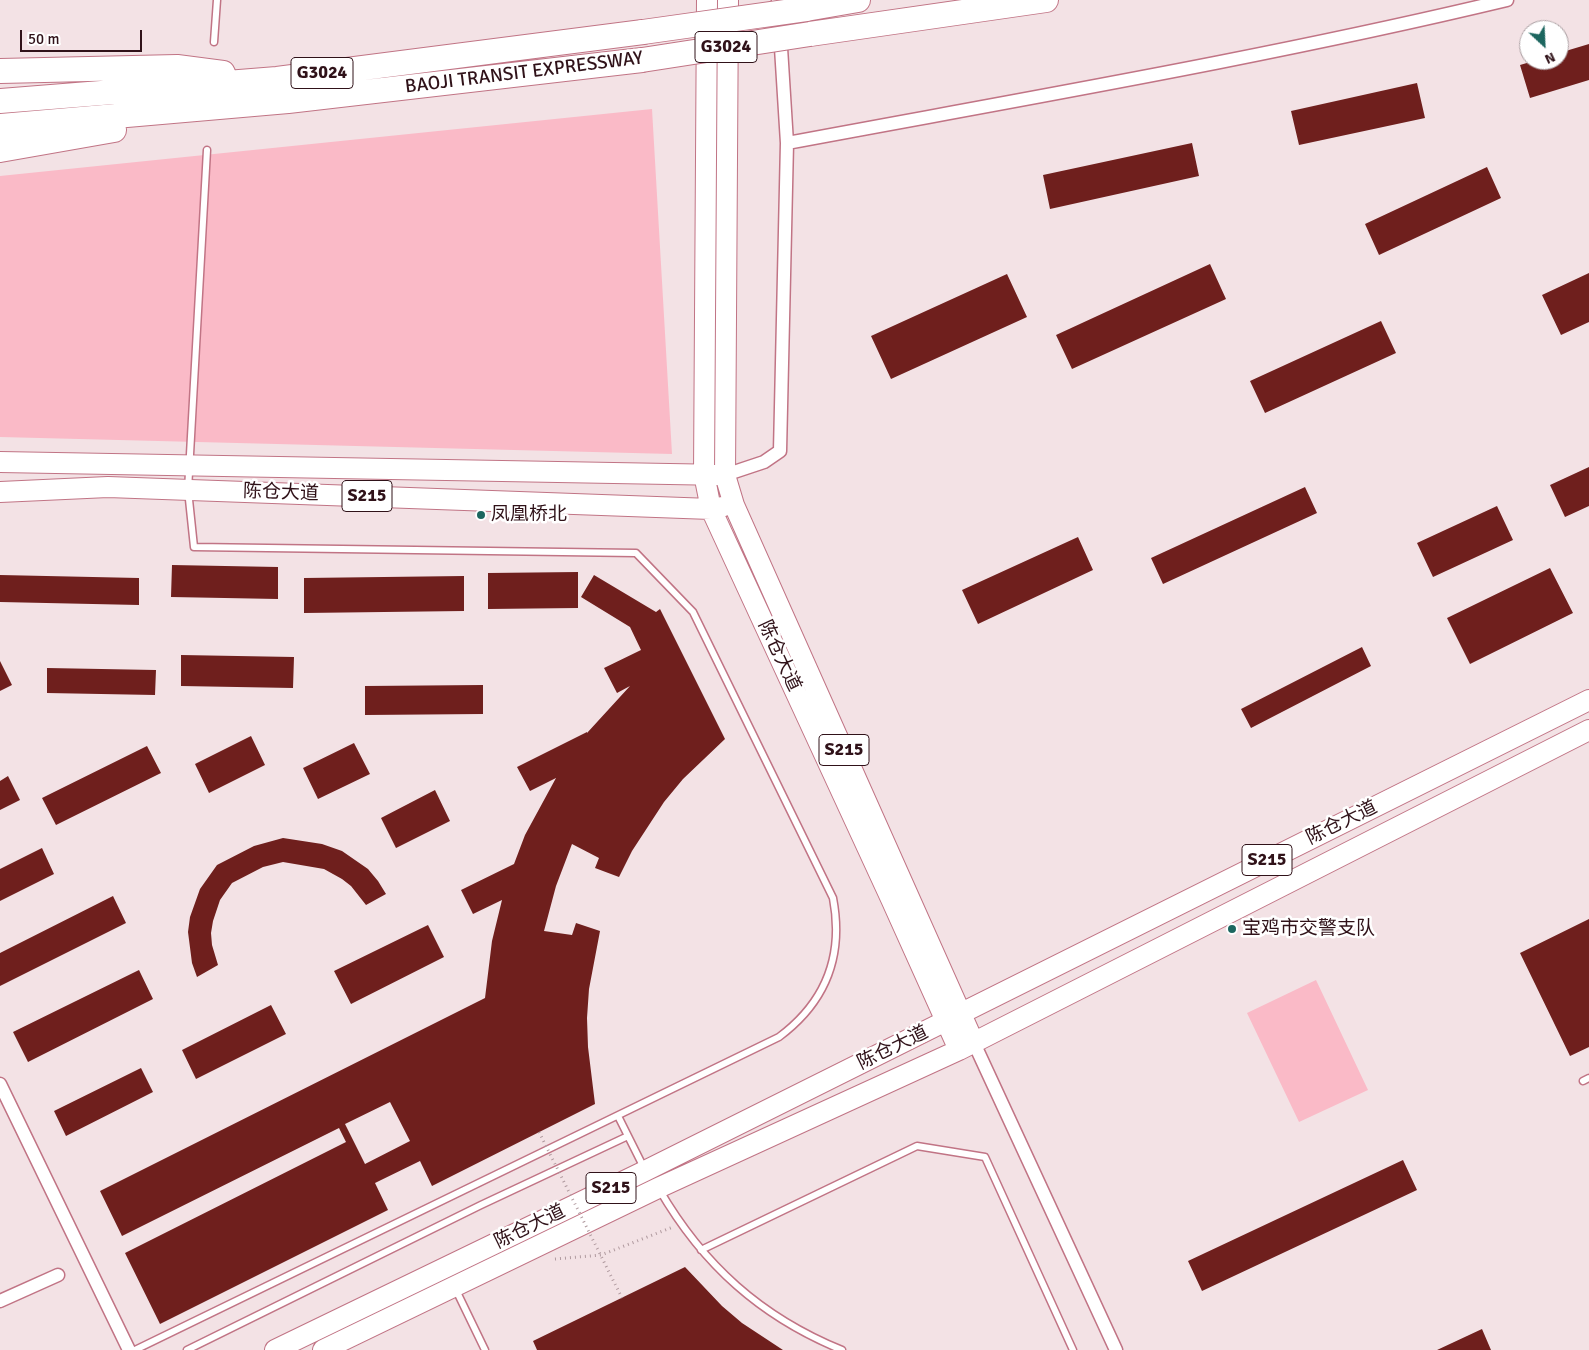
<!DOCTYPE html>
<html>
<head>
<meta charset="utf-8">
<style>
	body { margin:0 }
	#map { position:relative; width:1589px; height:1350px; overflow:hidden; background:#f3e2e5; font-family:Signika,sans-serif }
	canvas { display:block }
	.north { position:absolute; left:1519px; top:20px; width:50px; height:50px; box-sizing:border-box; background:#fff; border:1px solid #aca0a3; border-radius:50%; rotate:155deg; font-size:14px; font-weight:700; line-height:20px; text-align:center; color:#301219 }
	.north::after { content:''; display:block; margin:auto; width:18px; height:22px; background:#1c665f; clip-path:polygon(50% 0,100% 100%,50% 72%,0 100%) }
	.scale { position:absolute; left:20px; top:30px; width:122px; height:22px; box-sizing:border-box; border:2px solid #301219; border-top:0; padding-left:6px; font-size:15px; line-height:18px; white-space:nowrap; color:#301219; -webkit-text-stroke:4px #fff; paint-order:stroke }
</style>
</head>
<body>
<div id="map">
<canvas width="1589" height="1350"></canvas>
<div class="north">N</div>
<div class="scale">50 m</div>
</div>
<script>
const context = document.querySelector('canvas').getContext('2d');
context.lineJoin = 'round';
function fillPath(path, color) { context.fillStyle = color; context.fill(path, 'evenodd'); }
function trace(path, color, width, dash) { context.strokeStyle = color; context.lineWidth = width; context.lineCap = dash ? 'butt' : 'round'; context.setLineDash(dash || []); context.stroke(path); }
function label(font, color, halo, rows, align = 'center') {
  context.font = font + ' Signika,"Noto Sans SC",sans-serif'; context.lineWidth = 5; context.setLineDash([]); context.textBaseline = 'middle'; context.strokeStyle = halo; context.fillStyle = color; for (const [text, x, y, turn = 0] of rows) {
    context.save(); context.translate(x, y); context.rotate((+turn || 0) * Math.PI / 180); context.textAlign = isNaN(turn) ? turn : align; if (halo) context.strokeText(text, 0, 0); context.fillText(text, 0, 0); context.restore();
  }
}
fillPath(new Path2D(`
	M652 109 672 454 0 437V176Z
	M1316 980 1368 1090 1299 1122 1247 1013Z`), '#fabac7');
fillPath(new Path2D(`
	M1589 44V80L1530 98 1520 65 1537 60H1559V53Z
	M1417 83 1425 118 1299 145 1291 111Z
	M1192 143 1199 176 1050 209 1043 175Z
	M1487 167 1501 198 1379 255 1365 224Z
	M1210 264 1226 299 1072 369 1056 335Z
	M1589 273V322L1561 335 1542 295Z
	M1007 274 1027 317 891 379 871 336Z
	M1381 321 1396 353 1265 413 1250 381Z
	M1589 467V506L1565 517 1550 485Z
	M1305 487 1317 513 1163 584 1151 558Z
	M1497 506 1513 540 1433 577 1417 543Z
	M1078 537 1093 570 978 624 962 590Z
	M172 565 278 567V599L171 597Z
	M1550 568 1573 613 1470 664 1447 618Z
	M578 572V608L488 609V573Z
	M0 575 139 578V605L0 602Z
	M594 575 656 612 660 609 725 739 683 779 664 802 632 851 619 877 595 868 599 858 572 844 556 886 544 931 572 935 576 923 600 931 589 989 587 1018 588 1047 595 1104 432 1186 420 1161 375 1183 388 1210 160 1324 125 1253 346 1142 339 1128 122 1236 100 1191 485 998 492 941 502 900 473 914 461 890 514 864 525 835 556 778 530 791 517 767 587 732V733L630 686 617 693 604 668 641 650 630 627 581 597ZM390 1102 410 1141 365 1164 345 1124Z
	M464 576V611L304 613V578Z
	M1362 647 1371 666 1251 728 1241 709Z
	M181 655 294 657 293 688 181 686Z
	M0 661 12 685 0 691Z
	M47 668 156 670 155 695 47 693Z
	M483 685V714L365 715V686Z
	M251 736 265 765 209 793 195 764Z
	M354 743 370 774 318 799 303 768Z
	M147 746 161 773 56 825 42 798Z
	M8 776 20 800 0 810V781Z
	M435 790 450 821 396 848 381 818Z
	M283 838 322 844 342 851 368 869 378 881 386 894 366 905 351 886 342 879 324 869 283 862 263 867 232 883 220 900 213 921 211 933 212 945 218 965 197 977 192 963 188 932 190 917 200 889 217 865 254 846Z
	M42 848 54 874 0 901V869Z
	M113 896 126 923 0 986V953Z
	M1589 919V1047L1570 1056 1520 953Z
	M428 925 444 957 351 1004 334 971Z
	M139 970 153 999 28 1062 13 1032Z
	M271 1005 286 1034 196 1079 182 1050Z
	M141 1068 153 1092 66 1136 54 1111Z
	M1403 1160 1417 1190 1202 1291 1188 1261Z
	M685 1267 722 1306 742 1323 783 1350H537L533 1341Z
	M1482 1329 1491 1350H1437Z`), '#6f1f1d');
const lane = new Path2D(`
	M214 42 217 0
	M1583 1081 1589 1078
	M618 1116 644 1168
	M659 1189C703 1265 761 1317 842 1350
	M701 1250 917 1146 985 1157 1073 1350
	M456 1290 485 1350
	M135 1350 779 1037C826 1002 844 956 833 898L693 612 636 553 194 547 188 490 207 150
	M187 1350 481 1205 628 1136`);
const street = new Path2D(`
	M787 143C1028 98 1269 57 1507 0
	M725 475 764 462 780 451 787 143 778 0
	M974 1043 1116 1350
	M0 1084 129 1350
	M0 1301 58 1275`);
const primary = new Path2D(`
	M707 0 704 474 711 509 891 899 959 1050 1589 730
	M0 462 725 475 734 505 974 1043
	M725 475 728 0
	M0 492 108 487 711 509 722 507
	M275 1350 645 1171 1589 700
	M323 1350 658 1188 959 1050`);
const highway = new Path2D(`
	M806 9 858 0
	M810 34 1046 0
	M0 71 177 67 223 73
	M0 101 277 79 643 32
	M0 126 288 101 642 60
	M0 150 114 130`);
trace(lane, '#c17485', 9);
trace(street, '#c17485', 15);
trace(primary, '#c17485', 22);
trace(highway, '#c17485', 26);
trace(new Path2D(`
	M555 1259 601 1255 673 1227`), '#b09a9f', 3, [1, 4]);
trace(lane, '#fff', 6);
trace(street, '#fff', 12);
trace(primary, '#fff', 20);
trace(highway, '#fff', 24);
const highwayBridge = new Path2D(`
	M643 32 806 9
	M642 60 810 34`);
trace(highwayBridge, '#c17485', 26, []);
trace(new Path2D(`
	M539 1132 622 1298`), '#b09a9f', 3, [1, 4]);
trace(highwayBridge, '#fff', 24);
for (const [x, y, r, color] of [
	[481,515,5,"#1c665f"],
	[1232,929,5,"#1c665f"]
]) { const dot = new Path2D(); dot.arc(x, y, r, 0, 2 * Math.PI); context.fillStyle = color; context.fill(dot); trace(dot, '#fff', 2); }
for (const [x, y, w] of [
	[726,47,62],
	[322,73,62],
	[367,496,50],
	[844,750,50],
	[1267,860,50],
	[611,1188,50]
]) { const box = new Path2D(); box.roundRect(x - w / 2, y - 15.5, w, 31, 4); context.fillStyle = '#fff'; context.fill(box); trace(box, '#301219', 1); }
label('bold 18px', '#301219', null, [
	["G3024",726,47],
	["G3024",322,73],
	["S215",367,496],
	["S215",844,750],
	["S215",1267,860],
	["S215",611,1188]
]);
label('19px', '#301219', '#fff', [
	["BAOJI TRANSIT EXPRESSWAY",524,73,-7],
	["陈仓大道",281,493,2],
	["陈仓大道",779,656,65],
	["陈仓大道",1342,823,-26],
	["陈仓大道",893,1048,-26],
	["陈仓大道",530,1227,-26]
]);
label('19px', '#301219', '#fff', [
	["凤凰桥北",491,515],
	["宝鸡市交警支队",1242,929]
], 'left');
</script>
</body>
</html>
